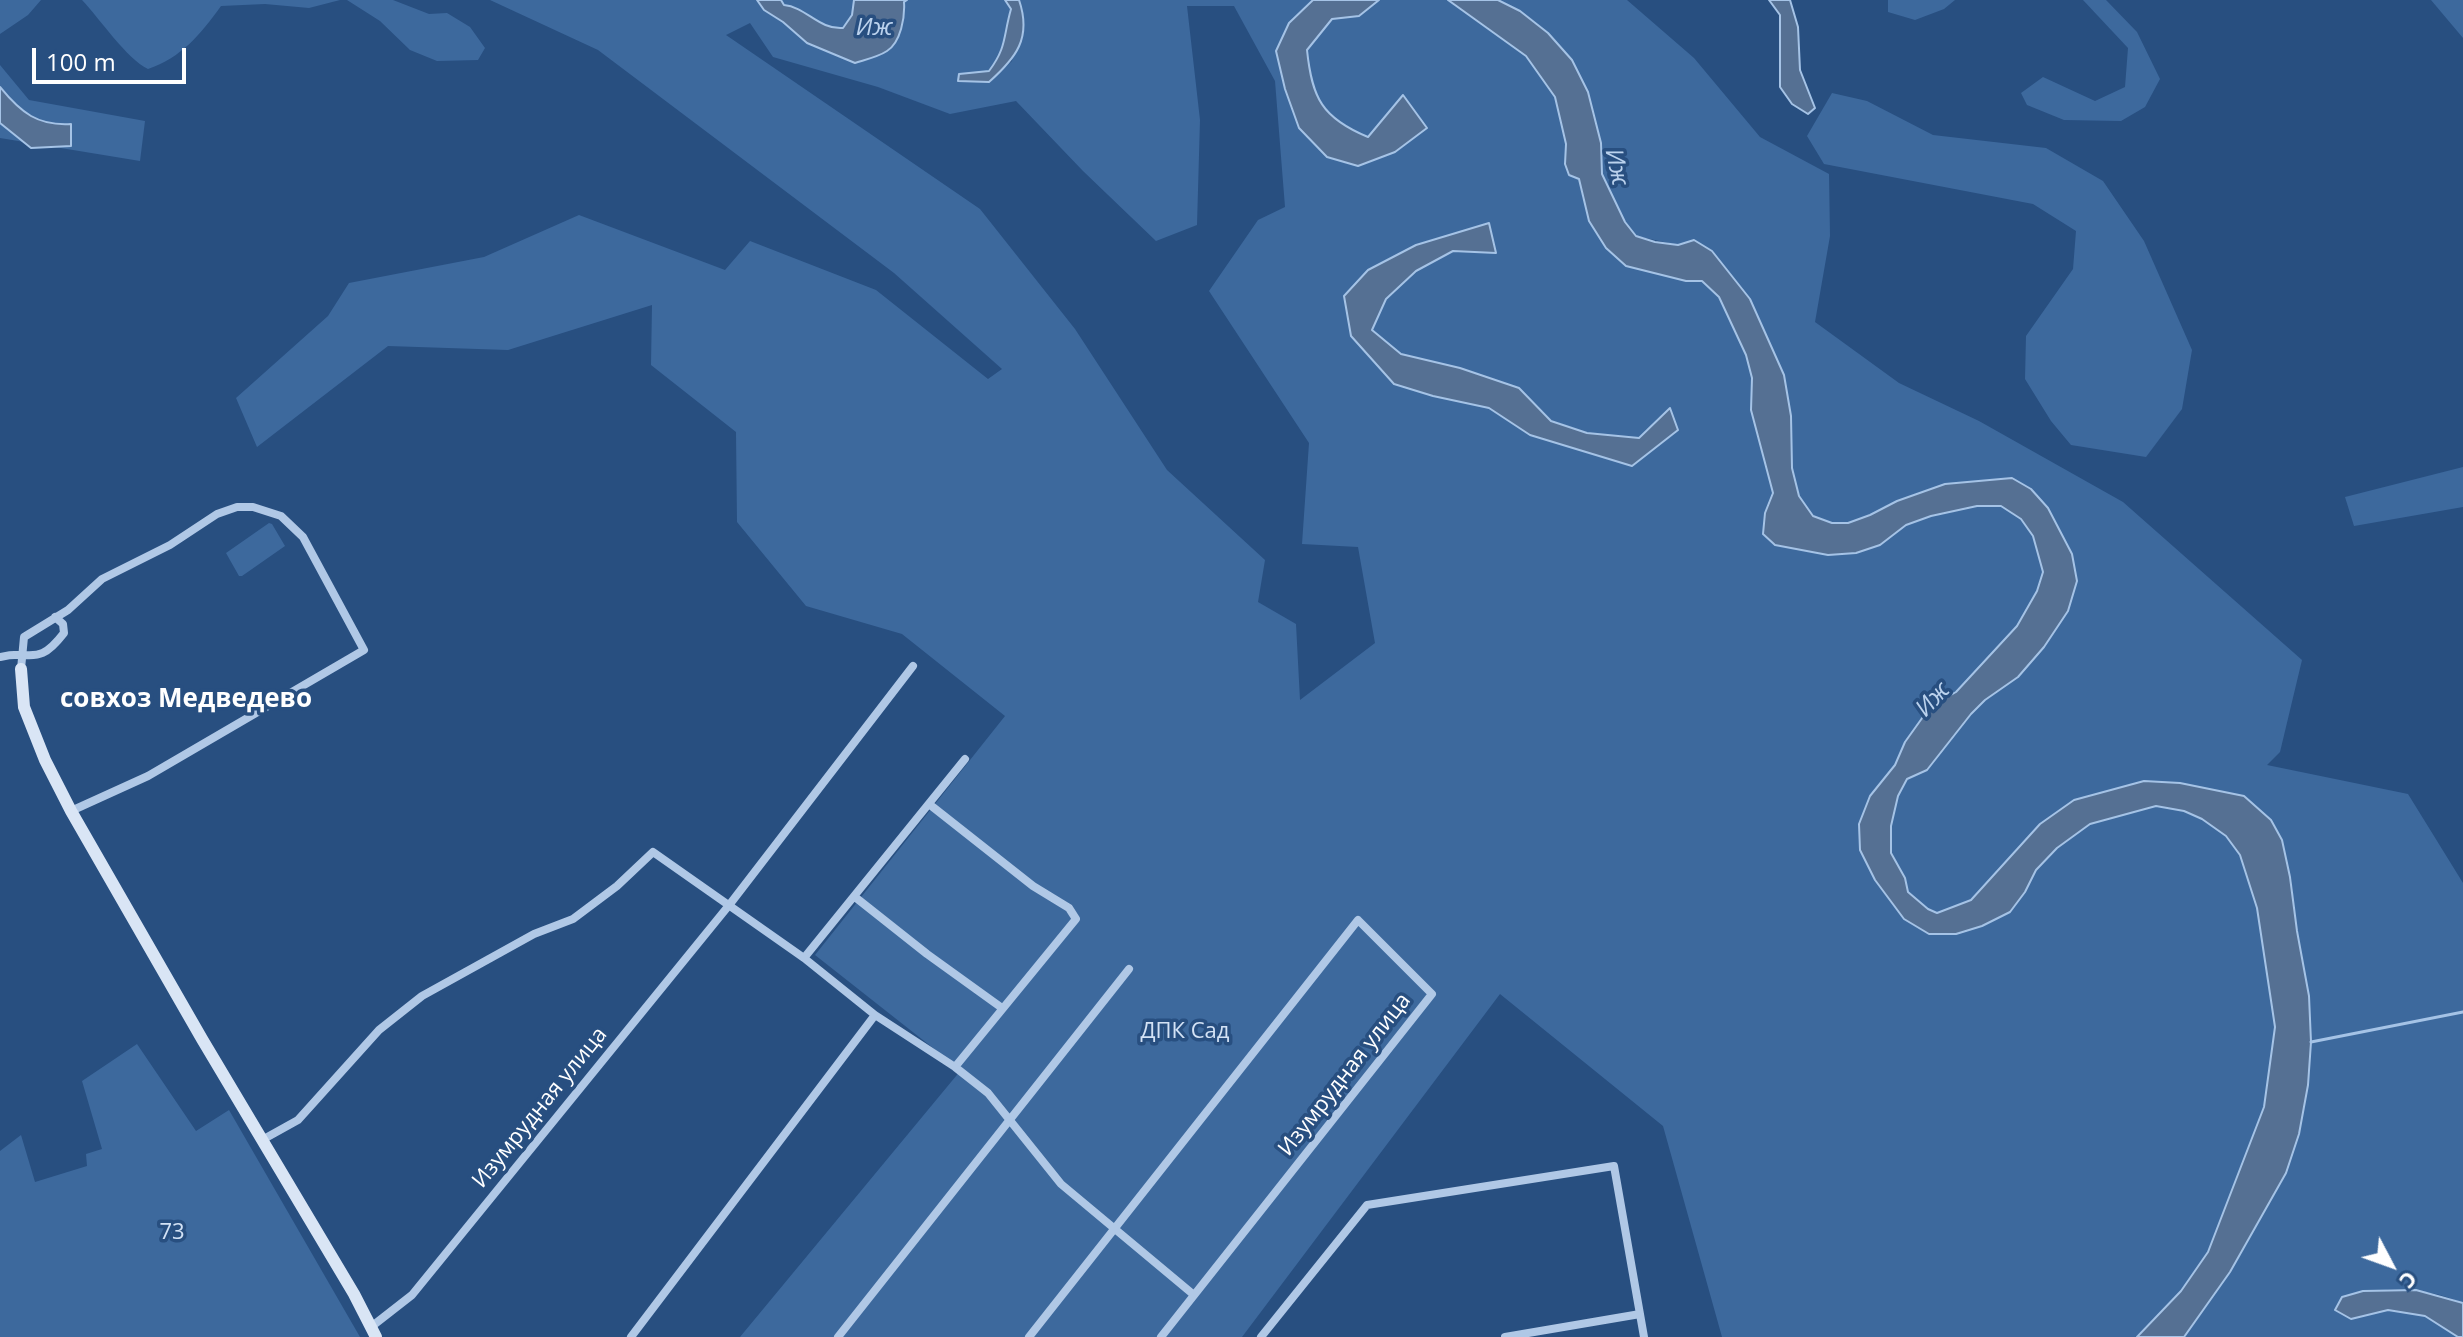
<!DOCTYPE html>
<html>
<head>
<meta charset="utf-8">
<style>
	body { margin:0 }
	#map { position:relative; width:2463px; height:1337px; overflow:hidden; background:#284f80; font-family:"Open Sans",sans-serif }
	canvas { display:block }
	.north { position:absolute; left:2351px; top:1225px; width:80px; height:80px; -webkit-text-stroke:6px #284f80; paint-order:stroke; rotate:131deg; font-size:22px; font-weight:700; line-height:32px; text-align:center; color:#fff }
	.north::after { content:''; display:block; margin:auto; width:28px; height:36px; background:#fff; clip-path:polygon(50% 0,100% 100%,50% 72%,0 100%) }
	.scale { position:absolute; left:32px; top:48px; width:154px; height:36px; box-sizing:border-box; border:4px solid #fff; border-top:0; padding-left:10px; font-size:24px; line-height:28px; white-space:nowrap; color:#fff; -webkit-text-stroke:6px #284f80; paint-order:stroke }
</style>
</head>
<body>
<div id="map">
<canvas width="2463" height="1337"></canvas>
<div class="north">С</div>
<div class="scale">100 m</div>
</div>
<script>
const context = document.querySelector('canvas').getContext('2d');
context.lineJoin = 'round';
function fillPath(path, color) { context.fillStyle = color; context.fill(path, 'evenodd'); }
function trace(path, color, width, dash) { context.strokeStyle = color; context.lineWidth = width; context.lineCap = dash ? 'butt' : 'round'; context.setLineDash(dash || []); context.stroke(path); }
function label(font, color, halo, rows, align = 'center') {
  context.font = font + ' "Open Sans",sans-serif'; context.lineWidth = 7; context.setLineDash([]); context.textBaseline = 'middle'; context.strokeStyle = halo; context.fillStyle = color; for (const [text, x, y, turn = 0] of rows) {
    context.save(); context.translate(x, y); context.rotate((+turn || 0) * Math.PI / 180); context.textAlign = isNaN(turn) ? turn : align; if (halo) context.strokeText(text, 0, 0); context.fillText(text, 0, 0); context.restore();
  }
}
fillPath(new Path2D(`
	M0 0H41L28 15 0 34Z
	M82 0H340L309 8 265 4 221 6C201 34 181 58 148 69 127 59 100 19 82 0Z
	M347 0H393L429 14 447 13 470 27 485 48 478 60 437 61 410 50 380 21Z
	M490 0H757L764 10 783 22 807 43 855 63C865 60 878 57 887 51 901 41 905 17 903 2L907 0H1005L1011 9C1003 37 1007 47 989 71L959 75 989 82 1012 61 1022 9 1019 0H1313L1289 23 1299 128 1368 137C1321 116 1312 100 1307 50L1332 19 1359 16 1379 0H1448L1526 56 1555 97 1566 144 1565 164 1569 175 1579 179 1583 199 1626 266 1686 281H1702L1719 297 1746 355 1753 379 1751 410 1773 493 1765 513 1763 535 1775 545 1795 548 1880 545 1906 525 1931 516 1977 506H2001L2021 519 2033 536 2043 572 2037 591 2017 626 1956 692 1930 707 1905 742 1895 765 1870 796 1895 905 1904 919 1929 934 2025 892 2036 870 2057 848 2090 824 2122 814 2156 806 2184 811 2202 819 2226 836 2240 854 2257 908 2275 1027 2264 1107 2208 1252 2181 1291 2137 1337H1722L1663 1126 1500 994 1242 1337H740L961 1070 815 955 1005 716 902 634 806 606 737 522 736 432 651 365 652 305 508 350 388 346 257 447 236 398 328 316 349 283 484 257 579 215 725 270 750 241 876 290 988 379 1002 369 894 273 598 50ZM1187 6H1234L1275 81 1285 207 1258 220 1209 291 1309 443 1302 544 1358 547 1375 643 1300 700 1296 624 1258 602 1265 560 1167 470 1075 329 980 209 726 35 750 23 773 57 878 87 950 114 1016 101 1083 171 1156 241 1197 225 1200 120ZM1416 245 1496 252 1453 251 1416 271 1386 299 1372 330 1401 354 1460 368 1519 388 1551 420 1587 433 1639 438 1530 435 1489 408 1433 396 1394 384 1351 336Z
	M781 0H854L853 15 843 28C819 30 806 7 784 5Z
	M1498 0H1627L1694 58 1760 137 1829 174 1830 236 1815 322 1899 383 1979 421 2123 502 2302 660 2280 752 2267 765 2408 794 2463 883V1303C2427 1287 2381 1286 2342 1297L2351 1319 2388 1310 2425 1316 2458 1337H2184L2230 1272 2286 1173 2311 1042 2309 996 2297 931 2291 877 2244 796 2180 783 2144 781 1996 874 1971 900 1937 913 1928 909 1908 892 1905 878 1891 853V826L1898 796 1907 779 1927 770 1971 714 1985 700 2018 677 2044 647 2068 611 2077 581 2072 554 2048 508 2031 489 2012 478 1897 501 1870 515 1848 523H1832L1813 516 1799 496 1792 468 1791 416 1750 299 1712 251 1694 240 1678 245 1636 236 1625 222 1602 174 1601 143 1588 92Z
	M1888 0H1955L1944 9 1915 20 1888 12Z
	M2083 0H2106L2137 32 2160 79 2145 107 2121 121 2064 120 2027 105 2021 93 2043 77 2095 101 2125 87 2128 48Z
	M2431 0H2463V38Z
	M0 65 29 100 145 121 140 161 0 138Z
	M1832 93 1867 101 1933 135 2046 148 2103 181 2144 241 2192 350 2182 409 2146 457 2071 445 2051 421 2025 379 2026 336 2073 269 2076 231 2033 204 1824 164 1807 136Z
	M2463 467V507L2354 526 2345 497Z
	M269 523 272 524 285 546 242 576H239L226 553Z
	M137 1044 196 1131 229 1110 360 1337H0V1151L21 1135 35 1182 87 1166 86 1154 102 1149 82 1081Z`), '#3d699d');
const water = new Path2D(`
	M757 0H781L784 5C806 7 819 30 843 28L852 15 854 0H907L904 2C905 17 901 42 887 51 878 57 864 60 855 63L807 43 783 22 764 10Z
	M1005 0H1019C1032 38 1016 58 989 82L958 81 959 74 989 71C1007 47 1003 37 1011 9Z
	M1313 0H1379L1359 16 1332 19 1307 50C1312 98 1322 118 1368 137L1403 95 1427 128 1395 152 1358 166 1327 157 1299 128 1285 89 1276 51 1289 23Z
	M1448 0H1498L1520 11 1548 33 1572 60 1588 92 1601 143 1602 174 1625 222 1636 236 1655 242 1678 245 1694 240 1712 251 1750 299 1784 375 1791 416 1792 468 1799 496 1813 516 1832 523H1848L1870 515 1897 501 1945 484 2012 478 2031 489 2048 508 2072 554 2077 581 2068 611 2044 647 2018 677 1985 700 1971 714 1927 770 1907 779 1898 796 1891 826V853L1905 878 1908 892 1928 909 1937 913 1971 900 2040 824 2074 800 2144 781 2180 783 2244 796 2271 820 2282 840 2290 877 2297 931 2309 996 2311 1042 2308 1085 2299 1134 2286 1173 2230 1272 2184 1337H2137L2181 1291 2208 1252 2264 1107 2275 1027 2257 908 2240 855 2226 836 2202 819 2184 811 2156 806 2090 824 2057 848 2036 870 2025 892 2010 912 1982 926 1956 934H1929L1904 919 1875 880 1860 850 1859 824 1870 796 1895 765 1905 742 1930 707 1956 692 2017 626 2037 591 2043 572 2033 536 2021 519 2001 506H1977L1931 516 1906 525 1880 545 1856 553 1828 555 1775 545 1763 534 1765 513 1773 493 1751 410 1752 378 1746 355 1719 297 1702 281H1686L1626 266 1606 248 1589 221 1579 179 1569 175 1565 164 1566 144 1555 97 1526 56Z
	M1769 0H1790L1798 27 1800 70 1815 108 1808 114 1792 104 1780 87V15Z
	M0 87C21 113 38 126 71 124V146L31 148 0 123Z
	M1489 223 1496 253 1453 251 1416 271 1386 299 1372 330 1401 354 1460 368 1519 388 1551 421 1587 433 1639 438 1670 408 1678 430 1632 466 1530 435 1489 408 1433 396 1394 384 1351 336 1344 296 1368 270 1416 245Z
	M2416 1290 2463 1303V1337H2458L2425 1316 2388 1310 2351 1319 2335 1310 2342 1297 2363 1291Z`);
fillPath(water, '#557093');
trace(water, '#a5c3e6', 2);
trace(new Path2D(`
	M2311 1042 2463 1012`), '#a5c3e6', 3);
trace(new Path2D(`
	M0 657C32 649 37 668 64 633L63 624 55 617
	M21 669 24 637 68 610 102 579 170 545 217 514 237 507H253L281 516 303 537 364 650 148 776 71 811
	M929 804 1033 886 1069 908 1076 919 955 1067
	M855 897 927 954 1002 1008
	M804 958 965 759
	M875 1015 955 1067 988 1093 1061 1184 1194 1295
	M262 1140 298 1120 379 1030 422 996 534 934 573 919 617 886 653 852 804 958 875 1015 631 1337
	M371 1327 412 1295 730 904 913 666
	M838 1337 1129 969
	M1029 1337 1358 920 1432 994 1161 1337
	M1261 1337 1367 1205 1614 1166 1644 1337
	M1505 1337 1640 1314`), '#b0c8e6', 8);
trace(new Path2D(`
	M21 669 24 707 45 760 71 811 202 1039 354 1294 376 1337`), '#d9e5f5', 12);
label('22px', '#d3e2f5', '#284f80', [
	["ДПК Сад",1185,1032],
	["73",172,1233]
]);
label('22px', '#fff', '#284f80', [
	["Изумрудная улица",1345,1075,-52],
	["Изумрудная улица",540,1108,-51]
]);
label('italic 24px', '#bbd2ed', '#284f80', [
	["Иж",874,28],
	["Иж",1616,167,78],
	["Иж",1933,700,-47]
]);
label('bold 26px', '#fff', '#284f80', [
	["совхоз Медведево",186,700]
]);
</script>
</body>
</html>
